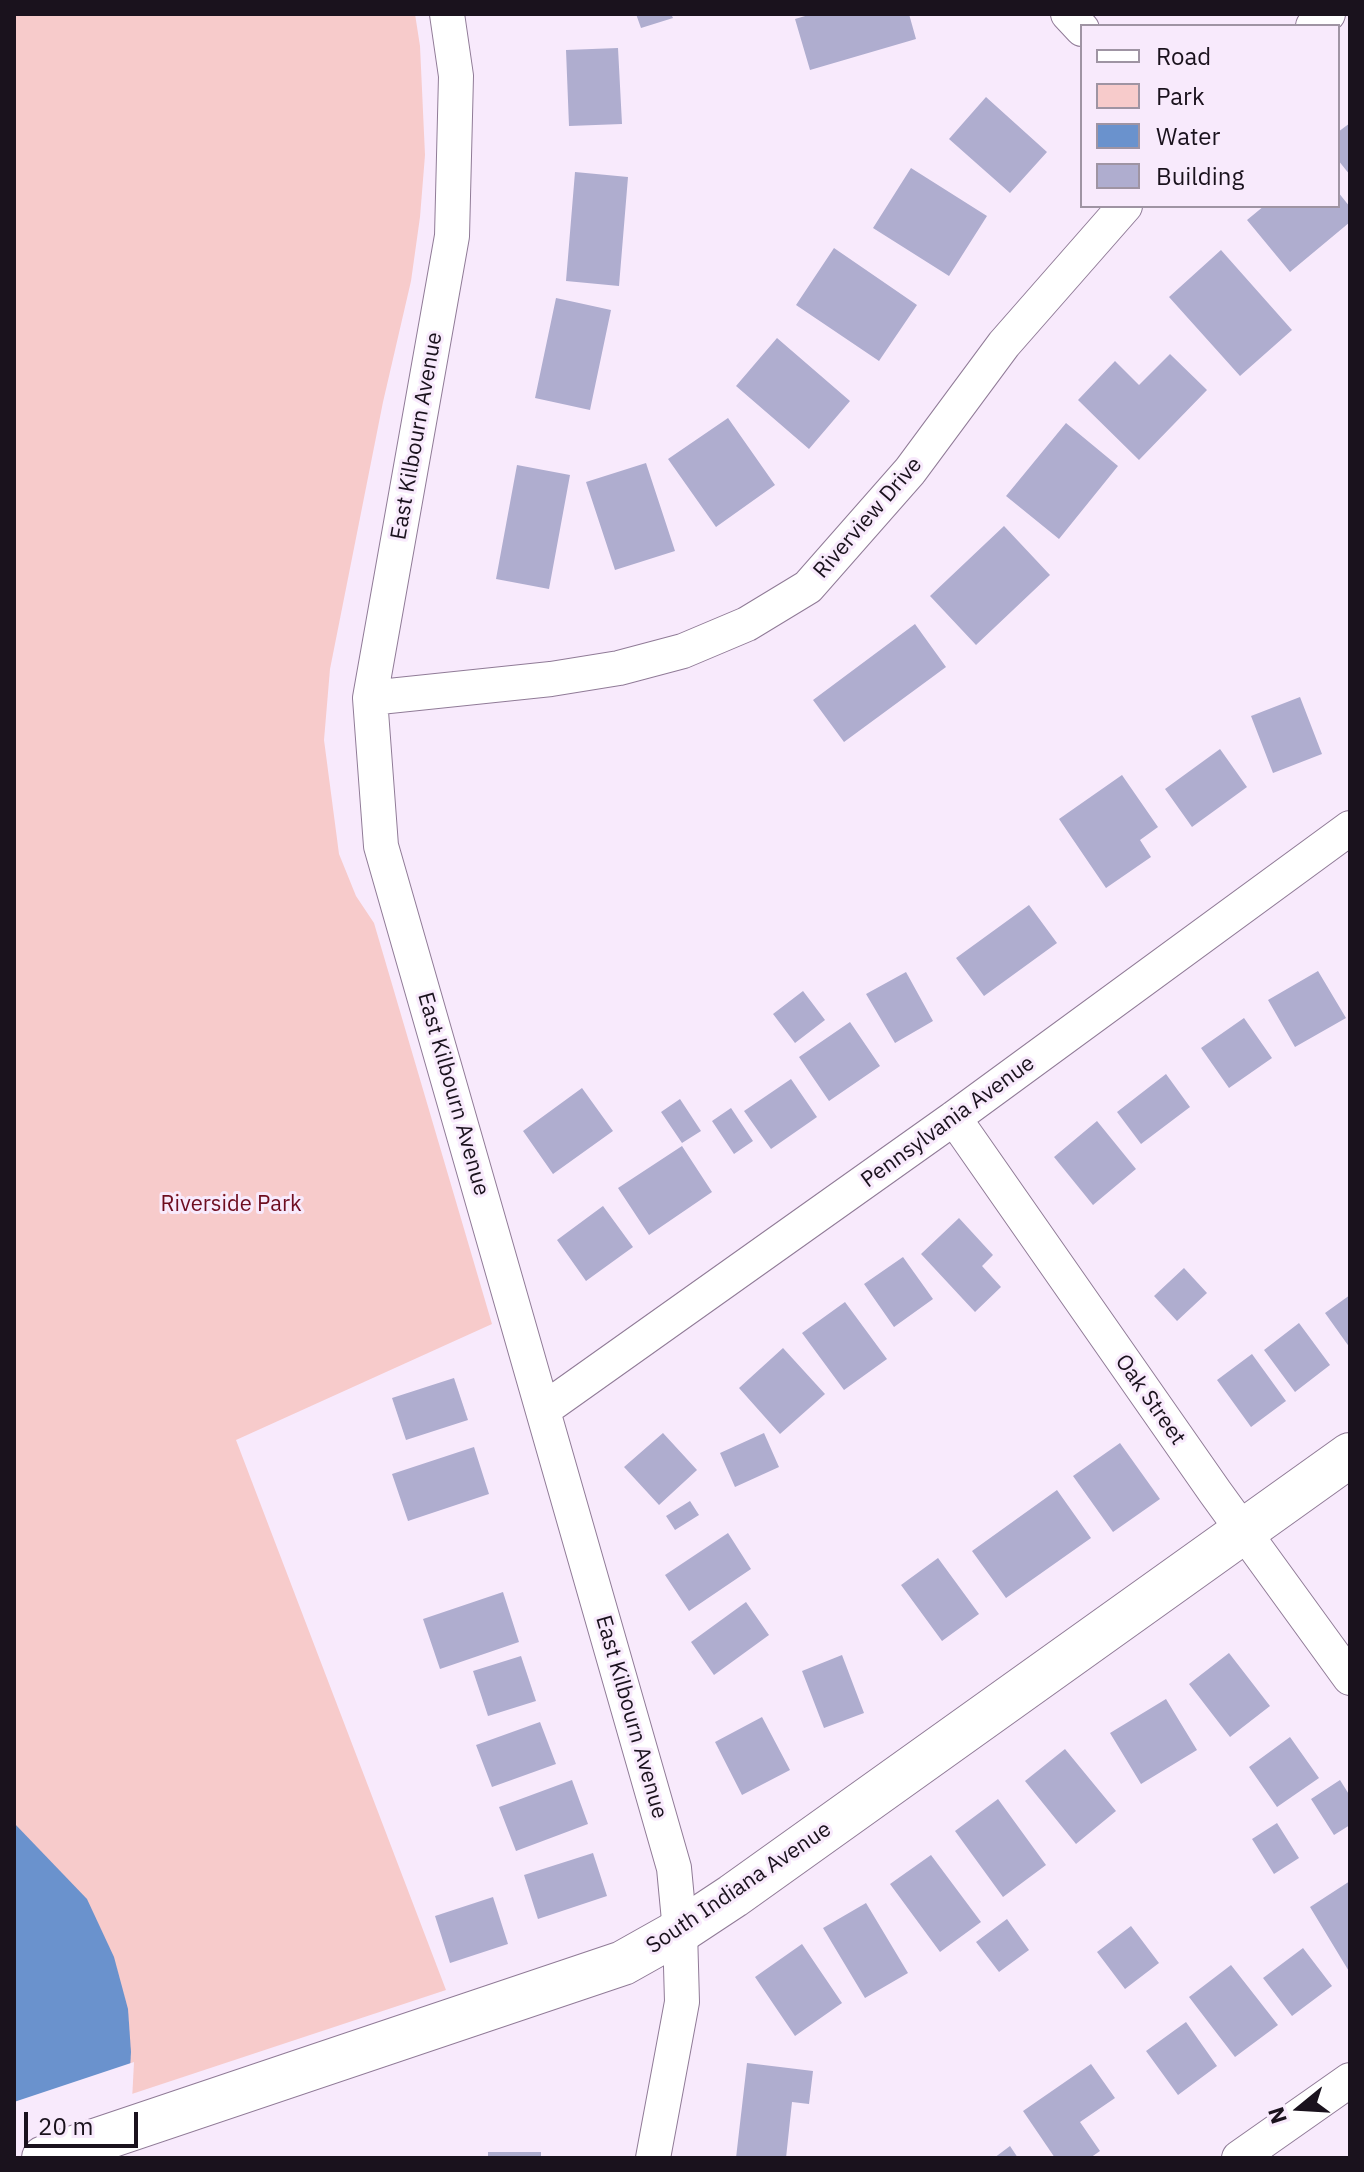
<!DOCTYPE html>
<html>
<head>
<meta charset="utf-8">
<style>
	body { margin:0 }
	#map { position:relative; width:1364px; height:2172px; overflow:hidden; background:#f8eafc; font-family:"IBM Plex Sans",sans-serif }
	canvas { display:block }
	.frame { position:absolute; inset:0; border:16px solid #1a121d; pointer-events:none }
	.legend { position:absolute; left:1080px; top:24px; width:260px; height:184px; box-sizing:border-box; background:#f8eafc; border:2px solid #9f94a3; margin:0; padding:10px 14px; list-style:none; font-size:24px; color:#1a121d }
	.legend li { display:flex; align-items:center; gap:16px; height:40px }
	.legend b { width:40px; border:2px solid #9f94a3 }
	.north { position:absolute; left:1260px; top:2068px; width:80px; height:80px; -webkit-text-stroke:6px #f8eafc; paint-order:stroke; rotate:252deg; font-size:22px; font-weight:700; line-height:32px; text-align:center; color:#1a121d }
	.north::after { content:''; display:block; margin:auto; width:28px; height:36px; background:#1a121d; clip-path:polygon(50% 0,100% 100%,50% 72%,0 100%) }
	.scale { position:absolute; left:24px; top:2112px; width:114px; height:36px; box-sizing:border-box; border:4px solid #1a121d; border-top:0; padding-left:10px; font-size:24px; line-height:28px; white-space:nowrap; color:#1a121d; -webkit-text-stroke:6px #f8eafc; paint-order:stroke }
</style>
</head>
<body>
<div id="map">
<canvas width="1364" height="2172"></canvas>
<div class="frame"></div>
<ul class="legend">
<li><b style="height:10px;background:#fff"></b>Road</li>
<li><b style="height:22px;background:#f7cbcb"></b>Park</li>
<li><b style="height:22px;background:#6a92cd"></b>Water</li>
<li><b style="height:22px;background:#afadcf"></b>Building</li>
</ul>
<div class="north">N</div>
<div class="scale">20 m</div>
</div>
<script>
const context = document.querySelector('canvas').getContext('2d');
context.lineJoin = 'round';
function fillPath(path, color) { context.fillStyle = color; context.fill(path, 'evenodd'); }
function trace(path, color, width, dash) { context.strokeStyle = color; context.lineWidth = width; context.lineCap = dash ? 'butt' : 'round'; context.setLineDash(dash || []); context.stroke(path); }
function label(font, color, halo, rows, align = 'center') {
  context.font = font + ' "IBM Plex Sans",sans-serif'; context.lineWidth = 6; context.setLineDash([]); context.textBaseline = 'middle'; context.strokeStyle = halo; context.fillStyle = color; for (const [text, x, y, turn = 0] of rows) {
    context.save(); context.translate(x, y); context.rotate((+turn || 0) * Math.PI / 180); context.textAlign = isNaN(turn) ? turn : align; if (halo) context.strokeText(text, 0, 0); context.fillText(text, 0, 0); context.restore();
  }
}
fillPath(new Path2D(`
	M14 14H415L420 46 425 155 420 217 411 281 383 402 330 669 324 740 339 854 356 896 374 923 492 1324 236 1440 446 1990 14 2133Z`), '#f7cbcb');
fillPath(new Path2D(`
	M14 1823 87 1899 114 1957 128 2009 131 2052 125 2158H14Z`), '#6a92cd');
fillPath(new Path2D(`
	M134 2062 129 2158H14V2102Z`), '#f8eafc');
fillPath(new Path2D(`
	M636 14H671L673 18 641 28Z
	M812 14H909L916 39 810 70 795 19Z
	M618 48 622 124 569 126 566 50Z
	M986 97 1047 152 1010 193 949 139Z
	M1350 123V175L1338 160V132Z
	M911 168 987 216 949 276 873 228Z
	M575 172 628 177 619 286 566 281Z
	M1338 192 1350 207V222L1290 272 1247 220 1264 206H1338Z
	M834 248 917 305 879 361 796 305Z
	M1221 250 1292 330 1240 376 1169 297Z
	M556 298 611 310 590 410 535 398Z
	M777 338 850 401 809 449 736 386Z
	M1170 354 1207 390 1139 460 1078 400 1115 361 1139 385Z
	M728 418 775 485 716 527 668 459Z
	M1066 423 1118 466 1059 539 1006 496Z
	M646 463 675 551 615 570 586 482Z
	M517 465 570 475 549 589 496 579Z
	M1004 526 1050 575 976 645 930 596Z
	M915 624 946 667 844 742 813 700Z
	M1300 697 1322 754 1273 773 1251 716Z
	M1220 749 1247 787 1192 827 1165 789Z
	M1122 775 1158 827 1140 840 1151 857 1106 888 1059 819Z
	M1029 905 1057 943 984 996 956 958Z
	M1318 971 1346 1018 1295 1047 1268 1000Z
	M906 972 933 1021 895 1043 866 994Z
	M803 991 825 1020 795 1043 773 1014Z
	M1244 1018 1272 1058 1229 1088 1201 1048Z
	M850 1022 880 1066 829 1101 799 1057Z
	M1166 1074 1190 1107 1141 1144 1117 1112Z
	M791 1079 817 1117 771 1149 744 1111Z
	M582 1088 613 1131 553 1174 523 1131Z
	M680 1099 701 1131 682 1143 661 1112Z
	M731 1108 753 1141 734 1154 712 1121Z
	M1097 1121 1136 1169 1093 1205 1054 1157Z
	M682 1146 712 1192 649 1235 618 1188Z
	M603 1206 633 1247 586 1281 557 1240Z
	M959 1218 993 1255 982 1266 1001 1287 975 1312 921 1254Z
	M903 1257 933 1299 894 1327 864 1284Z
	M1184 1268 1207 1293 1177 1321 1154 1296Z
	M1350 1295V1348L1325 1313Z
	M845 1302 887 1359 844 1390 802 1333Z
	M1299 1323 1330 1365 1295 1392 1264 1350Z
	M783 1348 825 1394 780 1434 739 1388Z
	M1252 1354 1286 1401 1251 1427 1217 1380Z
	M454 1378 468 1420 406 1440 392 1398Z
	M663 1433 697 1470 659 1505 624 1467Z
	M764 1433 779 1467 735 1487 720 1453Z
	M1120 1443 1160 1499 1113 1532 1073 1476Z
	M474 1447 489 1494 408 1521 392 1474Z
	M1057 1490 1091 1538 1006 1598 972 1551Z
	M690 1501 699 1515 675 1530 666 1516Z
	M728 1533 751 1569 689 1611 665 1575Z
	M938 1558 979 1614 942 1641 901 1585Z
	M503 1592 519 1642 440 1669 423 1619Z
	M746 1602 769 1635 714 1675 691 1642Z
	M1229 1653 1270 1706 1230 1737 1189 1684Z
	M842 1655 864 1713 824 1728 802 1671Z
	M521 1656 536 1701 488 1716 473 1671Z
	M1166 1699 1197 1750 1141 1784 1110 1733Z
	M762 1717 790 1770 742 1795 715 1742Z
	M540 1722 556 1764 492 1787 476 1745Z
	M1290 1737 1319 1778 1277 1807 1249 1767Z
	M1065 1749 1116 1811 1076 1844 1025 1781Z
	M572 1780 588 1824 516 1851 499 1807Z
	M1340 1780 1350 1796V1825L1334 1835 1311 1799Z
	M998 1799 1046 1865 1003 1897 955 1831Z
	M1277 1823 1299 1858 1274 1874 1252 1839Z
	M593 1853 607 1896 538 1919 524 1875Z
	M931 1855 981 1922 940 1952 890 1884Z
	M1350 1881V1973L1310 1907Z
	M493 1897 508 1944 450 1963 435 1916Z
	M866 1903 908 1973 865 1998 823 1928Z
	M1007 1919 1029 1950 999 1972 976 1942Z
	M1131 1926 1159 1963 1125 1989 1097 1952Z
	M802 1944 842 2003 795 2036 755 1977Z
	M1303 1948 1332 1986 1292 2016 1263 1978Z
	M1231 1965 1278 2025 1235 2057 1189 1997Z
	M1186 2022 1217 2066 1178 2095 1146 2051Z
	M747 2063 813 2071 809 2104 792 2102 786 2158H736Z
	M1091 2064 1115 2098 1080 2122 1100 2151 1090 2158H1055L1023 2111Z
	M1010 2146 1018 2158H994Z
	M488 2152H541V2158H488Z`), '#afadcf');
const minor = new Path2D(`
	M447 14 456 76 452 236 370 698 381 846 674 1868 680 1931 682 2002 653 2158
	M1068 14 1082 29
	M1313 26 1328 14
	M370 698 551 679 619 668 683 651 747 624 808 587 910 471 1004 344 1125 206
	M954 1118 1215 1492 1350 1678
	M543 1410 954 1118 1350 828
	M1239 2158 1350 2080`);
const tertiary = new Path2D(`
	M44 2158 623 1963 680 1931 733 1896 1350 1455`);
trace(minor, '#907b97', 36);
trace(tertiary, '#907b97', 46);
trace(minor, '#fff', 34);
trace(tertiary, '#fff', 44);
label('22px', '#1a121d', '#f8eafc', [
	["East Kilbourn Avenue",417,436,-80],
	["Riverview Drive",868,518,-49],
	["East Kilbourn Avenue",453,1094,74],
	["Pennsylvania Avenue",948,1122,-36],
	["Oak Street",1150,1400,55],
	["East Kilbourn Avenue",631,1717,74],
	["South Indiana Avenue",739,1888,-34]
]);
label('22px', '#6e0d20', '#f8eafc', [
	["Riverside Park",231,1205]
]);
</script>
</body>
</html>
